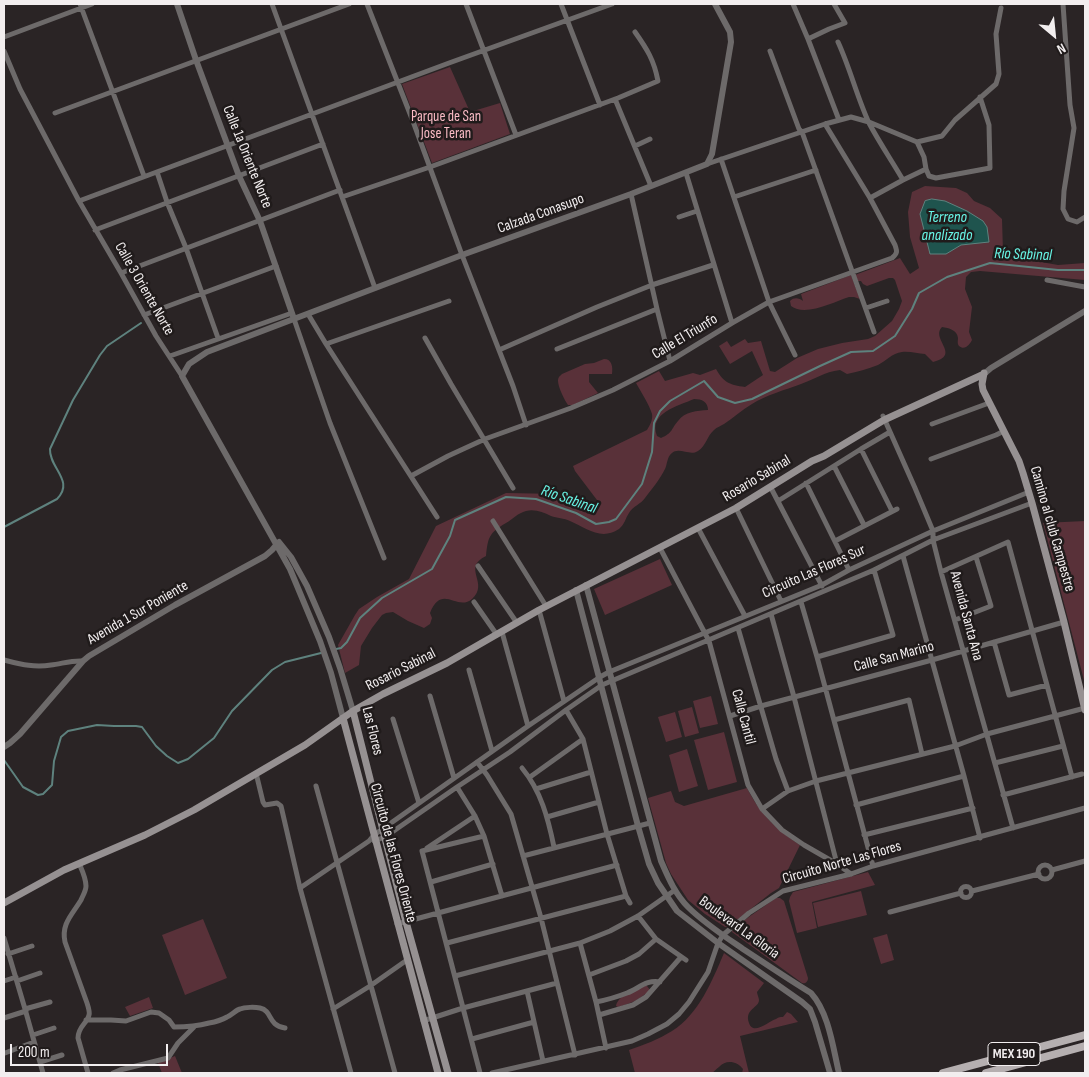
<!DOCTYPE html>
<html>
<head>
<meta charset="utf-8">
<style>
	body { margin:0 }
	#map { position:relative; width:1089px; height:1077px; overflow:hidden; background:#2a2425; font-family:"Sofia Sans Condensed",sans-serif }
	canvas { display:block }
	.frame { position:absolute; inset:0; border:5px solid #f2eeef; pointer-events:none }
	.north { position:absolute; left:1029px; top:10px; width:50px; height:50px; -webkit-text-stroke:4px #201b1b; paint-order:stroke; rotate:152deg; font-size:14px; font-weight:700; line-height:20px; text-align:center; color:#f2eeef }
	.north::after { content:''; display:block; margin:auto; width:18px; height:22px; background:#f2eeef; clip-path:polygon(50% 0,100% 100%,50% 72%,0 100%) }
	.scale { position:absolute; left:10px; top:1044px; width:158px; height:22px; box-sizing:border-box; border:2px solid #f2eeef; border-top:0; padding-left:6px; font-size:15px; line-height:18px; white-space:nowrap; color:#f2eeef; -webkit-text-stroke:4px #201b1b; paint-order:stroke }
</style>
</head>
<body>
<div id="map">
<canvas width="1089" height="1077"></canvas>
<div class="frame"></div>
<div class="north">N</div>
<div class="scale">200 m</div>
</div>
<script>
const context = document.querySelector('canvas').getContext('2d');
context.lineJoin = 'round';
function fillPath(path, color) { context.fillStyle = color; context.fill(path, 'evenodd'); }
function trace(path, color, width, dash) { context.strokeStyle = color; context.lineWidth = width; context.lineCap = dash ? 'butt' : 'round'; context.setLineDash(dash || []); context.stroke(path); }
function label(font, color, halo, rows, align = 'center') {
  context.font = font + ' "Sofia Sans Condensed",sans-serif'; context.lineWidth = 5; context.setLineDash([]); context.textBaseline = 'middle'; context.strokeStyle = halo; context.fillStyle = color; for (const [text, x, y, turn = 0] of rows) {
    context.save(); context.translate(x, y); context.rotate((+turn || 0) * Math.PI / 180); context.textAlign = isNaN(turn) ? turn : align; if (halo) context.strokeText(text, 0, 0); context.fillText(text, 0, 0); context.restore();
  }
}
fillPath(new Path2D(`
	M450 67 470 112 500 103 510 134 432 163 402 84Z
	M925 186 956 188 967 193 974 201 990 208 1002 219 1003 252 1024 259 1058 265 1085 263V280L980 271 971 272 966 277 965 289 972 307 969 332 972 340C970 344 965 351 959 346 957 343 958 341 958 338 957 330 949 328 942 327 930 339 962 355 933 362L925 354C918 354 910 351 902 352 892 353 886 361 878 365 868 369 857 372 847 374L840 370C824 372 815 379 801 384 785 390 766 395 752 404 742 410 733 418 724 424 721 426 717 427 714 430 707 436 706 446 698 451 689 457 678 445 670 455 667 459 667 465 665 469 660 479 652 489 645 498 641 504 633 506 629 513 625 519 625 524 619 529 601 541 586 528 570 521 564 518 557 518 551 516 543 512 535 509 526 511 518 513 513 519 506 523 489 533 488 537 486 556 461 568 490 583 472 599 457 612 442 583 430 613L432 618 430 624 424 628 408 621 393 612 386 613 382 615 372 628 361 646 359 665 345 673 338 645 355 615 359 609 377 597 409 579 436 526 506 493 558 494 581 501 600 504 575 471 573 466 647 430C650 425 653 420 652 414 649 404 641 392 636 383L659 371 665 381 693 373 700 375 716 369C724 383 730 385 745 387L763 375 752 351 730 364 719 346 727 341 731 347 745 339 748 343 761 341 770 371 775 372 797 358 818 349 842 343 868 339 875 336 892 321 899 309 902 301 895 280 893 278H889L867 286 863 284 861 281H858L855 275 900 258 910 274 919 268 910 237 908 212 912 192ZM694 399C702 399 708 402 708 410 697 411 685 411 678 421 671 429 673 433 661 438L657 436C648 413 678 406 694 399Z
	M851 275 860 299 854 297H849C834 302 805 317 791 306L790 301C794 297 799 298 803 301L801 294Z
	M604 359C612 359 613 367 612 374H589V382L598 393 573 405H568C565 401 558 387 558 381 558 377 560 376 562 374L585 364 594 363Z
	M1085 521V684L1043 523Z
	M660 559 672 585 605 615 594 589Z
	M711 696 718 724 700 728 693 701Z
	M692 707 699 733 685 737 678 711Z
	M675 712 682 737 666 742 658 717Z
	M724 732 737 782 708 790 694 740Z
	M687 749 698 786 679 792 669 755Z
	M747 788C760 814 776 829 800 845L779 888 771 893 728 927H725L705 914 688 900 671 874 666 863 648 798 671 791 675 802 684 806Z
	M868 872 875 885 812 902 817 928 797 933 789 901 790 897 793 892Z
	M861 891 867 915 818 927 813 903Z
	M776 898H780L784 901 808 978C808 982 805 984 802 983L732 932 733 928Z
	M203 919 227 978 185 995 162 935Z
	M887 934 894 960 881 964 873 938Z
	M724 953 764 983 757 992C757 994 759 998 759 1000 759 1008 744 1009 749 1023 753 1036 769 1021 776 1019 779 1017 780 1017 783 1017L787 1012 791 1014 798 1022 740 1036 749 1073H742L743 1069C737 1061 726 1059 719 1067 716 1069 715 1071 712 1073H635L629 1050C644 1045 659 1039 672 1031 699 1014 712 981 724 953Z
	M645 986H647L650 990C639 1000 632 1003 618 1007L616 1006C618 995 635 990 645 986Z
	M149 997 153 1008 130 1016 125 1007Z
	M175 1056 182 1073H162L158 1063Z`), '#593139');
const water = new Path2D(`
	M932 199 945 201 967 211 983 221 987 227 989 242 961 245 946 254H930L920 214 925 201Z`);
fillPath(water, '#1f544e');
trace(water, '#5e827e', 1);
trace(new Path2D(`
	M4 527 57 499C75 481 49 468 50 449L73 400 100 355 107 346 141 323
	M336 649 341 648 347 642 360 618 382 598 432 569 450 536 455 520 506 497 536 499 576 513 596 524 609 522 616 519 642 484 652 452 654 423 660 411 670 401 704 381 718 397 735 403 752 399 820 366 851 352 873 351 895 336 912 309 919 293 947 277 990 263 1058 270H1085
	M4 760 23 787 38 795 43 794 52 785 54 761 61 737 68 731 97 725 114 726H136L142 727 156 746 167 756 178 763 188 759 214 738 232 711 272 670 285 662 321 653`), '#5e827e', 2);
trace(new Path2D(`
	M80 4 144 176
	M272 4 375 288
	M367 4 414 124 462 255 513 386 526 425
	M466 4 516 135
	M561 4 600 105
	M793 4 808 39 839 120
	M1063 4 1070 105 1074 128 1064 191 1063 209 1068 219 1077 222 1085 217
	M4 37 92 4
	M808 39 829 29 845 23 834 4
	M838 42C850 68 857 97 869 123 879 142 892 161 903 180
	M4 51 20 89 79 201 121 273 156 336 182 376
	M770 51 799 129 802 132 874 332
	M615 99 651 186
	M55 113 349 4
	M917 142 942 136 955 120 996 84 999 74 996 34 1001 8
	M917 142 924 157 926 169 929 176 936 178 990 168 989 125 980 97
	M635 146 650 139
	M721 159 769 302 795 355
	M707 164 825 124 851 117 869 122 917 142
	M157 172 167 202 186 248 218 338
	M686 173 732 323
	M631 194 657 309 670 361
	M342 197 430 167 618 98 658 81C654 60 647 49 635 32
	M734 197 816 170
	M870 198 903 180 926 169
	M79 201 449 63 612 4
	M679 217 697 211
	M95 230 323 144
	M121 273 340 190
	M1047 280 1085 287
	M866 308 887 301
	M308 314 326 344 437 517
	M144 315 276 266
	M294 319 330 423 384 558
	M425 338 451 384 513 488
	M326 344 449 301
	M557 349 657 309
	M499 350 597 307 652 285 713 265
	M170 356 292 313
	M883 416 915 488 933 531V540L941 572 1013 828
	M932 424 989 403
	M861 449 892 511
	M931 459 996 435 1004 431
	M834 466 864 525
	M411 476 448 456 485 439 571 408 613 390 670 361 732 323 769 302 892 258C898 253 897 251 895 245L870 198 825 124
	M806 483 849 570
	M771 488 822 586
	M778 501 861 449 890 432
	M736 508 781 601
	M493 521 546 606
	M698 528 745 616
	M835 541 897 509
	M660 548 709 641 748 785 762 809 782 830 804 845 837 864 851 874
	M903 556 964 776 980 838
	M478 566 517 623
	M941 572 1008 542 1072 777
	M474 602 497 635
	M801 602 817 657 873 866
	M539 610 564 701
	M771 614 794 697 837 864
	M955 620 991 606 976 557
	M738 628 776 759 788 791
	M502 632 528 726
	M994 642 1009 695 1047 685
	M817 657 893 635 874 570
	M4 660C20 664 34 668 51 665 61 664 72 660 83 661
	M469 670 492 751
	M430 696 454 778
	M566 710 583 739 607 834 626 896 630 903
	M730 716 761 706 932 660 1064 622
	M393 719 419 803
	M834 720 909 700 922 754
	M477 762 487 775 511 814 541 918 575 1055
	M995 763 1063 746
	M522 768C541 791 548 818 554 847
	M256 773 263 802 265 805 277 803 281 806 300 888 351 1073
	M530 777 583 739
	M316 786 395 1073
	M457 787 475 816 484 836 502 896
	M536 789 591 772
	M1003 795 1082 774
	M856 805 964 776
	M762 809 788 791 816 781 955 746 987 734 1085 708
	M547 817 599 802
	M864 835 973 808
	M374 841 385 837 457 787 510 752 566 710 602 685 874 570 933 540 1032 503
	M427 848 475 816
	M422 851 480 1073
	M422 851 484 836
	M523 856 650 823
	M79 863C82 870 86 878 86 886 86 891 83 895 81 900 72 915 61 924 65 942L87 1003C88 1006 90 1012 89 1015 87 1024 78 1026 78 1038L88 1073
	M1038 872a7 7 0 1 1 14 0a7 7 0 1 1-14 0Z
	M1052 870 1085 861
	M431 882 493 864
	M960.5 892a5.5 5.5 0 1 1 11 0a5.5 5.5 0 1 1-11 0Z
	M300 888 369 841 374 835 528 726 600 677 609 672 822 585 849 570 933 531 1029 492
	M972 891 1039 874
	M890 912 961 893
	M638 916 656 939 686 960
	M397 924 617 865
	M4 938 25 1009 43 1073
	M447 943 626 896
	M580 943 596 1002 606 1048
	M8 954 32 946
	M589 975 626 961 639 954 656 939
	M455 976 580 943 610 931 638 916 675 890
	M4 981 16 977
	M17 981 40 973
	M527 991 543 1061
	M596 1002C606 1000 617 997 627 993 638 989 647 979 660 982
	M25 1009 50 1002
	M333 1009 370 986 407 960
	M599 1015 633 1005 646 997 681 957
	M4 1018 26 1011
	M86 1020H111L126 1021 151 1012 159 1013 169 1020 174 1027C186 1027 198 1026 209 1023 215 1022 222 1020 227 1017 232 1015 236 1010 240 1009 245 1007 255 1007 260 1008 273 1011 267 1025 285 1028
	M423 1021 463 1008 557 983
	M33 1035 54 1028
	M472 1039 534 1022
	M5 1053 34 1042
	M40 1062 62 1055
	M113 1073 120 1070 168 1058 178 1043 195 1026
	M492 1073 632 1041 648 1034 667 1024 679 1014 689 1002 708 972 718 943 723 935 749 913 783 891 851 874 873 866 1085 808`), '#6d6a6a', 5);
trace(new Path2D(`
	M177 4 196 60 239 176 260 221 294 319
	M984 374 991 368 1085 311
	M279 542 291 557 307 586 329 637 340 668 353 711
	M586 585 661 861C668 877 675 894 688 907 704 923 724 936 743 949 766 964 788 979 811 993 829 1013 833 1048 839 1073
	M576 590 638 826 649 864 658 883 677 911 718 943 802 1002 810 1009 815 1022 830 1073
	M343 718 331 673 320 641 290 569 182 376 189 364 207 352 462 255 631 194 707 164 712 154 731 42 730 32 715 4
	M4 747 10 743 20 734 83 661 89 656 175 605 265 556 272 550 278 543`), '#6d6a6a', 6);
trace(new Path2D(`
	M984 373 982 384 983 390 1019 461 1023 473 1032 503 1064 622 1085 710
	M353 711 406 922 448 1073
	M343 718 438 1073
	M4 903 64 870 145 835 194 810 305 745 353 711 383 694 447 663 539 610 736 508 812 461 824 456 884 420 984 374`), '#969192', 7);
trace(new Path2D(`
	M943 1073 1085 1035
	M986 1073 1085 1046`), '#b5afb0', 8);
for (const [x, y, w] of [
	[1014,1054,52]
]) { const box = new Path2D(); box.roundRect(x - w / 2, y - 11.5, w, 23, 4); context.fillStyle = '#201b1b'; context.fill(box); trace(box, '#f2eeef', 1); }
label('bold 14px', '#f2eeef', null, [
	["MEX 190",1014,1054]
]);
label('15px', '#fabbc5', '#201b1b', [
	["Parque de San",446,117],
	["Jose Teran",446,134]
]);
label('15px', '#f2eeef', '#201b1b', [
	["Calle 1a Oriente Norte",247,157,68],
	["Calzada Conasupo",541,214,-20],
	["Calle 3 Oriente Norte",144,289,60],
	["Calle El Triunfo",685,337,-31],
	["Rosario Sabinal",757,479,-31],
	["Camino al club Campestre",1052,529,74],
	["Circuito Las Flores Sur",814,572,-24],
	["Avenida 1 Sur Poniente",138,613,-30],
	["Avenida Santa Ana",966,616,75],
	["Calle San Marino",894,657,-15],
	["Rosario Sabinal",401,670,-27],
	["Calle Cantil",743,717,75],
	["Las Flores",372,731,76],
	["Circuito de las Flores Oriente",393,853,75],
	["Circuito Norte Las Flores",842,863,-16],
	["Boulevard La Gloria",739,928,36]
]);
label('italic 16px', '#68f6e7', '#201b1b', [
	["Terreno",947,218],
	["analizado",947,236],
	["Río Sabinal",1023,255,2],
	["Río Sabinal",569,500,19]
]);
</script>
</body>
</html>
